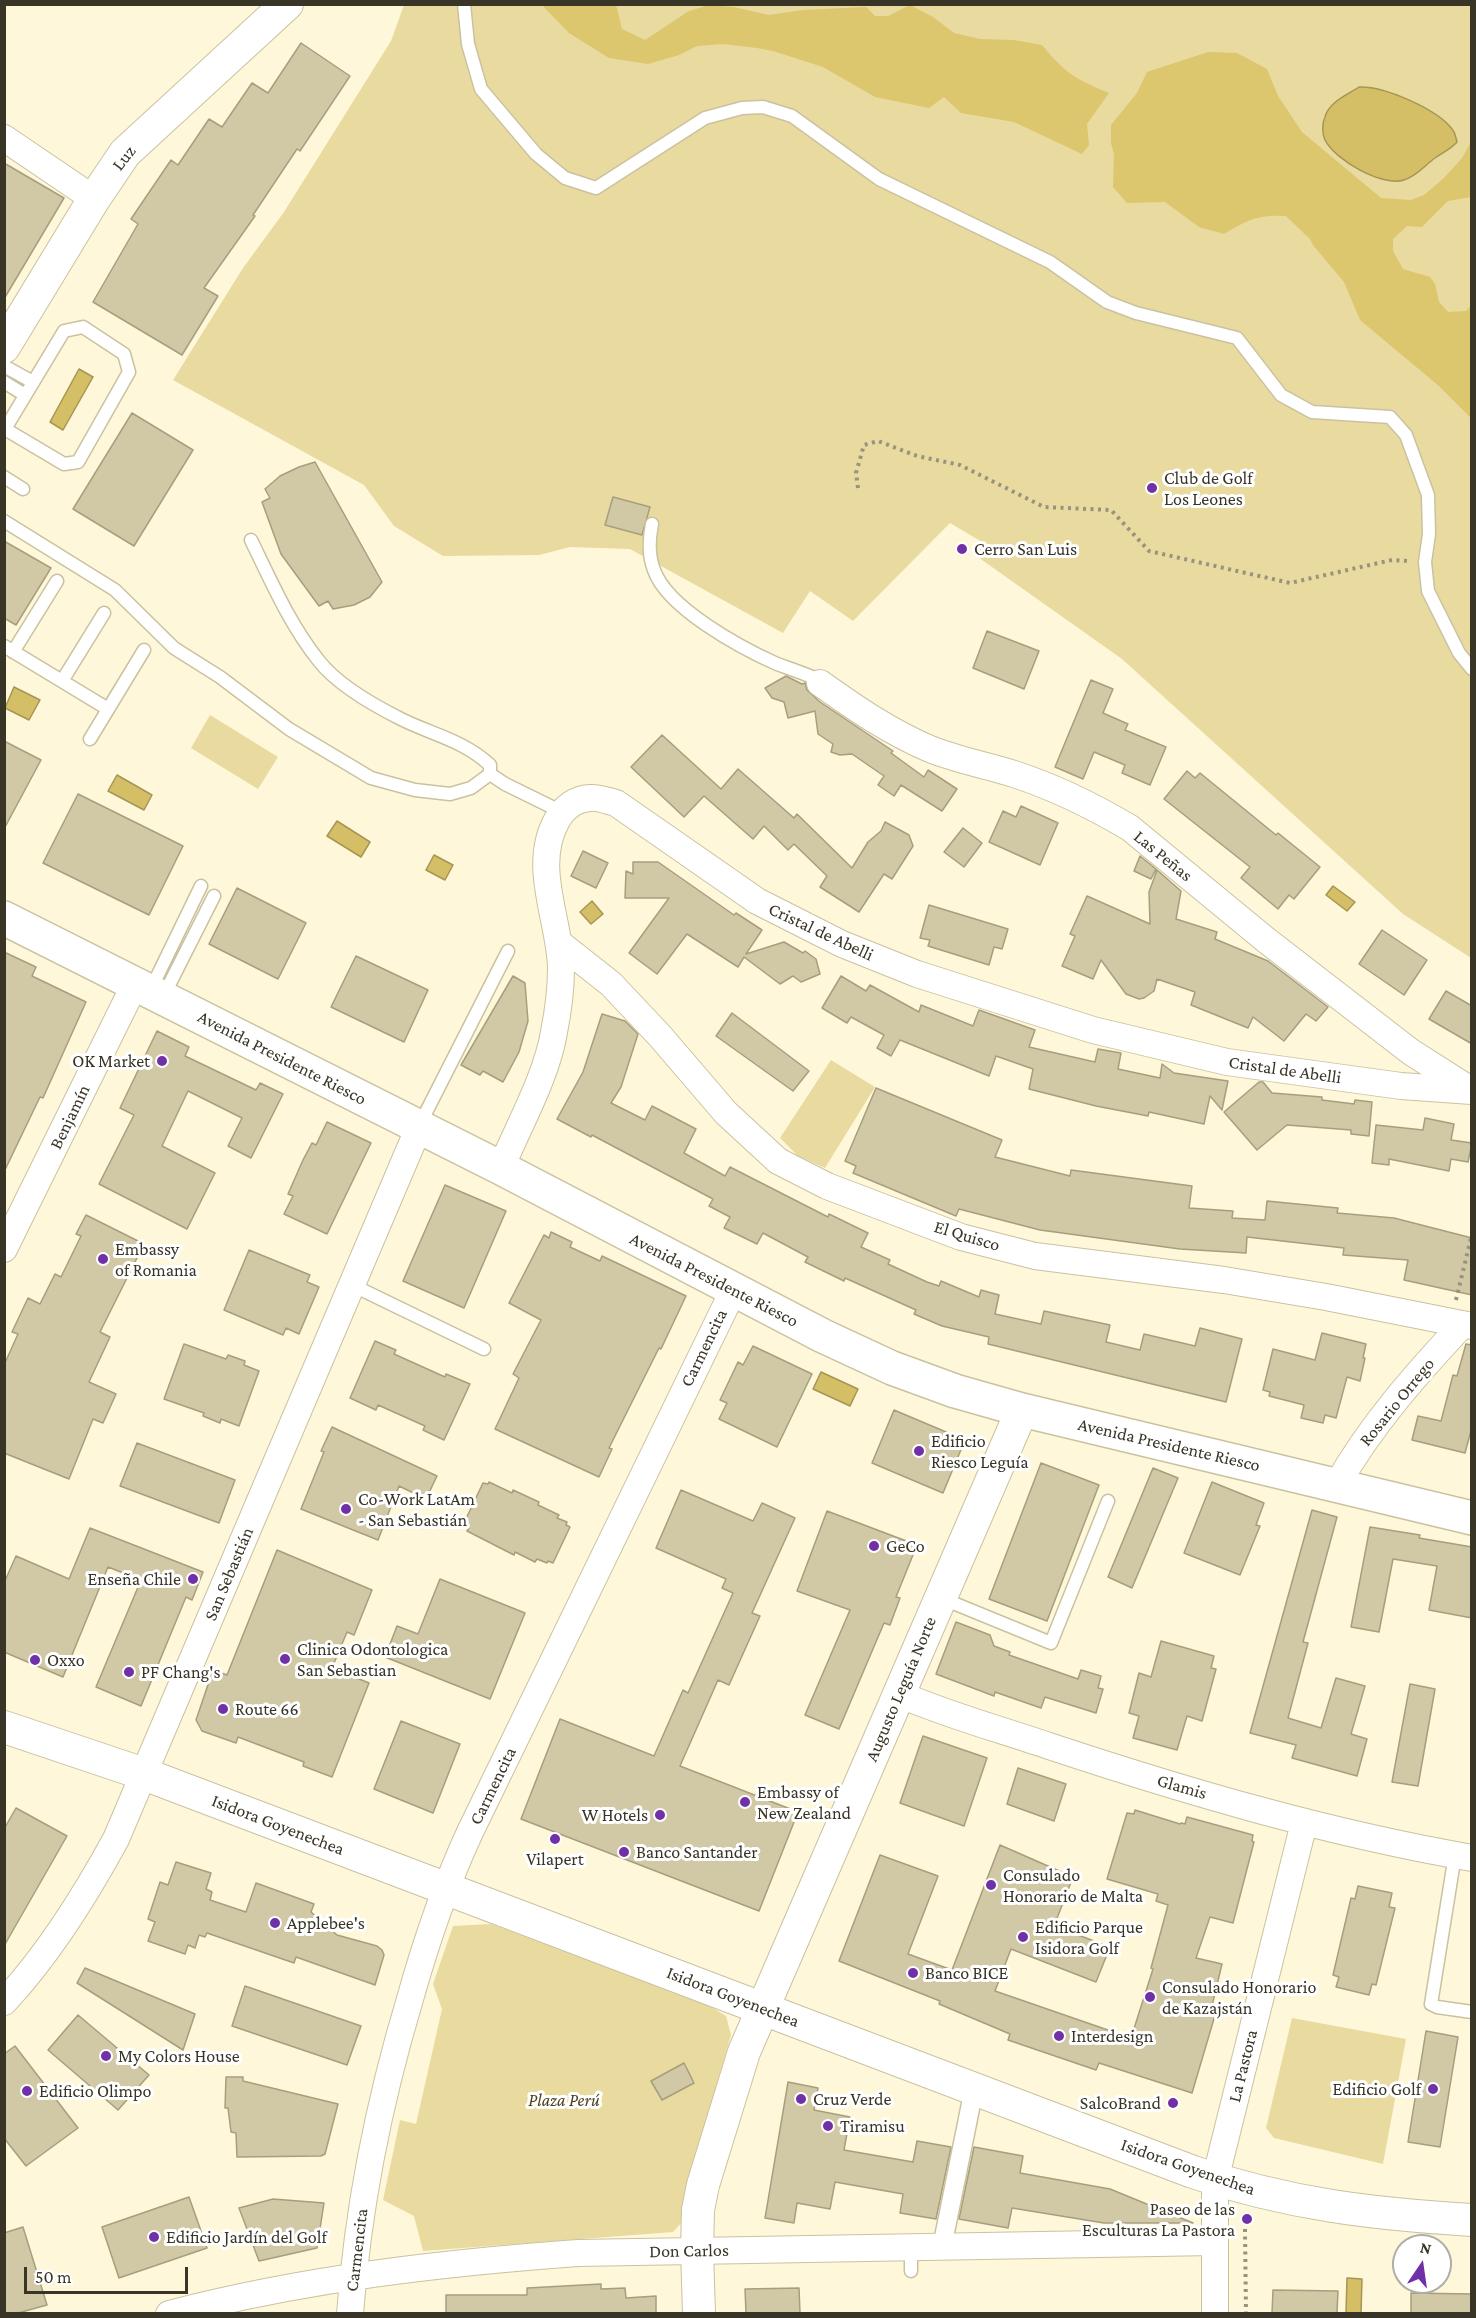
<!DOCTYPE html>
<html>
<head>
<meta charset="utf-8">
<style>
	body { margin:0 }
	#map { position:relative; width:1476px; height:2318px; overflow:hidden; background:#fef7da; font-family:"Crimson Pro",serif }
	canvas { display:block }
	.frame { position:absolute; inset:0; border:6px solid #383426; pointer-events:none }
	.north { position:absolute; left:1392px; top:2234px; width:60px; height:60px; box-sizing:border-box; background:#fff; border:2px solid #afaea8; border-radius:50%; rotate:13deg; font-size:16px; font-weight:700; line-height:24px; text-align:center; color:#383426 }
	.north::after { content:''; display:block; margin:auto; width:21px; height:27px; background:#7131a6; clip-path:polygon(50% 0,100% 100%,50% 72%,0 100%) }
	.scale { position:absolute; left:24px; top:2267px; width:164px; height:27px; box-sizing:border-box; border:3px solid #383426; border-top:0; padding-left:8px; font-size:18px; line-height:21px; white-space:nowrap; color:#383426; -webkit-text-stroke:4px #fff; paint-order:stroke }
</style>
</head>
<body>
<div id="map">
<canvas width="1476" height="2318"></canvas>
<div class="frame"></div>
<div class="north">N</div>
<div class="scale">50 m</div>
</div>
<script>
const context = document.querySelector('canvas').getContext('2d');
context.lineJoin = 'round';
function fillPath(path, color) { context.fillStyle = color; context.fill(path, 'evenodd'); }
function trace(path, color, width, dash) { context.strokeStyle = color; context.lineWidth = width; context.lineCap = dash ? 'butt' : 'round'; context.setLineDash(dash || []); context.stroke(path); }
function label(font, color, halo, rows, align = 'center') {
  context.font = font + ' "Crimson Pro",serif'; context.lineWidth = 6; context.setLineDash([]); context.textBaseline = 'middle'; context.strokeStyle = halo; context.fillStyle = color; for (const [text, x, y, turn = 0] of rows) {
    context.save(); context.translate(x, y); context.rotate((+turn || 0) * Math.PI / 180); context.textAlign = isNaN(turn) ? turn : align; if (halo) context.strokeText(text, 0, 0); context.fillText(text, 0, 0); context.restore();
  }
}
fillPath(new Path2D(`
	M404 5H1471V958L1403 914 1122 659 975 555 982 542 950 523 853 621 810 591 783 633 630 549 570 547 539 555 443 556 394 526 364 485 173 380 243 268 284 212 391 41Z
	M210 715 278 757 258 789 191 748Z
	M831 1060 875 1087 825 1168 798 1156 780 1138Z
	M491 1924 708 2005 726 2016 731 2035 683 2200V2221L673 2232 423 2251 414 2216 383 2200 400 2120 416 2124 442 2009 433 1984 453 1926Z
	M1292 2018 1406 2039 1383 2164 1274 2138 1266 2128Z`), '#e9da9f');
fillPath(new Path2D(`
	M542 5H616L622 29 645 40 689 11 709 5 734 7 769 15 803 10 866 7 875 16H888L910 5 933 17 954 33 980 39 1014 40 1042 45C1065 73 1075 79 1109 93L1087 124 1089 145 1082 154 1014 122 961 113 944 97 929 108 875 97 823 67 773 51 757 48 723 44 697 46 679 55 648 64 609 58 569 33Z
	M1208 52 1237 53 1267 69 1278 96 1302 132 1381 198 1411 200 1424 195 1444 178 1462 158 1471 142V197L1448 201 1422 227 1407 226 1393 239V251L1403 269 1430 277 1435 284 1439 302 1448 312 1466 311 1471 306V418L1439 386 1360 320 1344 282 1313 245 1310 239 1286 216C1258 214 1247 220 1224 234L1199 227 1165 202 1127 203 1113 187 1114 154 1111 143V125L1137 93 1147 72Z`), '#dcc66e');
const water = new Path2D(`
	M1359 87C1384 86 1437 109 1452 129 1455 132 1456 138 1457 142 1450 150 1443 152 1435 158 1425 165 1417 176 1404 180 1382 187 1335 160 1325 140 1322 134 1322 123 1325 117 1329 102 1347 95 1359 87Z
	M79 369 93 377 63 430 50 422Z
	M14 687 40 700 29 720 5 708Z
	M117 775 152 795 144 810 108 791Z
	M337 821 370 842 361 857 327 836Z
	M434 855 453 865 445 880 426 870Z
	M1333 886 1355 902 1347 911 1326 895Z
	M592 901 603 914 591 924 580 912Z
	M821 1372 858 1389 850 1406 813 1389Z
	M1347 2278 1362 2279 1361 2313H1346Z`);
fillPath(water, '#d5bf66');
trace(water, '#a69553', 1.5);
const building = new Path2D(`
	M301 43 350 76 300 151 297 149 253 215 255 216 204 288 218 296 182 355 93 302 138 224 131 219 171 160 178 165 209 119 222 127 252 83 268 93Z
	M4 163 64 198 4 299Z
	M132 413 193 450 134 546 73 509Z
	M315 462 382 582 370 597 354 605 333 609 328 601 319 606 281 554 262 502 270 498 265 489 280 476 299 467Z
	M613 497 650 507 642 535 605 525Z
	M4 541 51 568 16 625 4 618Z
	M987 631 1039 651 1024 689 973 668Z
	M786 676 802 684 805 683 807 690 820 702 893 751 891 753 924 777 928 770 957 789 942 811 901 785 894 796 878 785 884 776 852 754 840 755 831 752 833 744 818 734 815 711 788 718 784 702 772 698 765 688Z
	M1091 680 1113 689 1103 713 1128 724 1125 730 1166 747 1150 785 1122 773 1125 765 1094 752 1083 779 1055 767Z
	M662 735 721 789 738 769 794 818 797 814 852 868 868 842 881 831 885 822 909 835 913 846 892 879 884 874 859 912 820 887 827 876 794 844 788 850 764 826 753 839 704 796 684 817 631 767Z
	M4 741 41 760 4 829Z
	M1187 771 1195 778 1200 773 1276 835 1278 833 1320 867 1294 899 1289 895 1278 909 1241 878 1250 867 1164 799Z
	M78 794 183 846 149 915 43 863Z
	M1021 806 1058 823 1040 865 989 842 1003 811 1016 817Z
	M963 828 982 843 964 867 944 852Z
	M583 851 608 863 596 888 571 876Z
	M1140 856 1156 869 1151 879 1134 871Z
	M633 862H658L734 915 736 913 762 930 746 954 784 942 803 953 805 951 816 959 820 974 801 982 793 976 780 984 744 957 738 967 687 934 657 974 629 953 669 898H625L626 871 633 874Z
	M1157 870 1181 891 1176 919 1217 932 1215 939 1268 961 1328 1007 1316 1021 1306 1014 1284 1041 1253 1017 1248 1028 1191 1005 1195 992 1157 979 1154 991 1144 998 1139 999 1126 994 1101 960 1093 979 1062 966 1075 936 1070 934 1087 896 1150 924 1149 892Z
	M237 888 306 923 278 979 209 944Z
	M929 905 1008 929 1002 949 994 947 989 965 928 946 930 940 920 938Z
	M1382 930 1427 960 1404 995 1359 964Z
	M4 952 36 967 32 976 86 1002 43 1098 40 1097 4 1172Z
	M356 956 428 990 404 1042 331 1007Z
	M513 976 525 983 528 1021 519 1052 503 1082 483 1071 480 1075 461 1065Z
	M841 976 866 991 870 985 919 1012 921 1005 973 1026 979 1010 1035 1030 1029 1047 1095 1062 1098 1049 1121 1053 1118 1069 1160 1078 1162 1064 1174 1073 1228 1081 1222 1110 1210 1096 1204 1124 1149 1112 1148 1116 1096 1106 1029 1089 1033 1069 996 1056 989 1076 900 1040 891 1056 877 1048 884 1035 851 1017 847 1023 822 1008Z
	M1446 991 1472 1006V1044L1429 1019Z
	M732 1013 809 1071 793 1091 716 1036Z
	M602 1014 625 1021 638 1034 621 1087 611 1103 645 1120 652 1106 696 1129 684 1153 725 1176 730 1167 828 1217 829 1214 868 1233 861 1247 890 1260 888 1264 927 1282 939 1286 941 1281 979 1297 981 1290 999 1295 995 1314 1041 1324 1044 1311 1110 1325 1106 1342 1140 1350 1144 1334 1195 1346 1200 1328 1242 1339 1226 1402 988 1344 989 1337 942 1326 914 1314 916 1310 845 1278 844 1281 805 1262 808 1257 763 1233 757 1244 724 1228 730 1217 709 1206 713 1199 592 1135 591 1137 557 1119 583 1072Z
	M157 1031 189 1047 185 1056 256 1090 260 1083 283 1094 251 1158 228 1146 242 1118 188 1091 162 1146 215 1173 187 1229 99 1184 134 1115 120 1108Z
	M1259 1082H1263L1272 1093 1322 1097V1100L1354 1104 1355 1100 1372 1102 1369 1136 1351 1134V1130L1287 1125 1257 1150 1224 1112Z
	M876 1088 1002 1140 995 1157 1070 1176 1071 1170 1192 1186 1189 1208 1233 1211 1232 1218 1265 1220 1267 1201 1338 1208 1337 1213 1394 1218 1472 1238V1295L1404 1280 1408 1260 1343 1255 1344 1248 1247 1237 1246 1253 1180 1249 1040 1230 959 1209 956 1216 853 1173 856 1166 845 1161Z
	M1425 1118 1454 1124 1451 1140 1472 1143 1468 1162 1451 1159 1449 1171 1389 1159V1165L1372 1163 1376 1125 1423 1130Z
	M327 1122 371 1143 327 1234 284 1214 293 1196 288 1194 303 1160 312 1143 316 1145Z
	M445 1185 506 1211 464 1308 403 1281Z
	M86 1215 144 1244 100 1332 110 1337 89 1382 116 1394 103 1423 93 1419 69 1479 4 1453V1365L18 1334 12 1332 28 1298 40 1304 55 1274 61 1277 81 1236 76 1234Z
	M551 1232 572 1242 570 1247 600 1261 602 1256 686 1296 661 1349 659 1348 609 1448 612 1449 599 1477 495 1429 519 1378 513 1374 541 1320 509 1303 544 1235 549 1238Z
	M249 1250 310 1275 307 1282 319 1287 299 1334 286 1328 283 1335 224 1310Z
	M1322 1333 1366 1344 1363 1358H1365L1360 1381 1347 1377 1336 1418 1325 1415 1323 1423 1301 1418 1304 1405 1269 1396 1270 1392 1263 1390 1273 1349 1315 1360Z
	M375 1341 396 1350 394 1354 445 1377 446 1374 470 1384 444 1440 423 1430 425 1426 378 1405 376 1410 350 1398Z
	M184 1344 226 1359 228 1355 245 1361 244 1365 259 1371 239 1426 221 1419 220 1423 203 1416 204 1413 164 1399Z
	M1466 1344 1472 1345V1427L1465 1453 1412 1440 1418 1416 1441 1421 1453 1375 1457 1376Z
	M753 1346 812 1374 777 1447 719 1419 727 1403 720 1400 738 1362 743 1365Z
	M894 1410 965 1440 943 1493 872 1463Z
	M332 1427 437 1476 426 1499 399 1486 378 1540 301 1509 324 1452 321 1451Z
	M137 1443 235 1480 219 1523 120 1486Z
	M1041 1463 1099 1485 1047 1621 989 1599Z
	M1153 1468 1178 1478 1132 1588 1108 1577Z
	M489 1482 512 1493 513 1490 539 1502 538 1505 559 1515 557 1518 567 1522 566 1525 570 1527 553 1563 548 1561 547 1563 537 1559 535 1562 515 1552 514 1555 467 1531 469 1528 463 1525 483 1483 488 1484Z
	M1212 1482 1264 1503 1256 1525 1260 1526 1240 1575 1184 1553Z
	M681 1490 753 1521 762 1503 795 1518 752 1613 760 1616 729 1685 718 1680 680 1766 798 1812 759 1911 521 1819 560 1719 654 1756 683 1690 688 1693 733 1593 722 1588 726 1579 656 1548Z
	M1312 1510 1337 1517 1303 1642 1308 1643 1288 1718 1321 1728 1336 1678 1365 1686 1351 1734 1367 1739 1357 1776 1292 1758 1296 1745 1250 1733Z
	M827 1511 917 1545 896 1597 900 1598 890 1625 884 1623 839 1729 805 1715 850 1610 797 1591Z
	M1370 1527 1420 1535 1419 1538 1472 1547V1618L1429 1610 1437 1566 1393 1559 1379 1632 1351 1627Z
	M90 1528 203 1572 192 1600 186 1597 141 1706 96 1687 141 1580 108 1567 63 1677 4 1652V1583L16 1556 69 1579Z
	M277 1550 372 1590 354 1635 347 1632 332 1668 369 1683 332 1777 303 1766 304 1762 238 1737 236 1743 202 1731 196 1720 213 1670 227 1675Z
	M440 1579 525 1613 490 1699 385 1657 397 1626 418 1634Z
	M956 1622 990 1635 994 1646 1010 1652 1009 1655 1078 1679 1081 1670 1101 1676 1098 1688 1103 1689 1096 1713 1045 1697 1041 1708 995 1692 994 1696 936 1674Z
	M1161 1641 1214 1656 1211 1668 1216 1669 1202 1721 1187 1716 1177 1750 1133 1738 1139 1716 1129 1713 1139 1673 1151 1677Z
	M1410 1684 1435 1689 1418 1786 1392 1782Z
	M401 1721 460 1744 433 1813 374 1789Z
	M923 1736 987 1758 964 1826 900 1803Z
	M1018 1768 1066 1784 1054 1821 1007 1804Z
	M16 1808 67 1836 4 1946V1829Z
	M1135 1810 1180 1824 1181 1823 1185 1824 1187 1817 1253 1835 1252 1841 1254 1842 1233 1923 1210 1917 1196 1958 1222 1964 1211 2010 1216 2012 1192 2093 1099 2063 1096 2070 1008 2040 1010 2034 939 2004 940 2001 839 1961 880 1855 938 1876 908 1954 952 1970 1000 1845 1073 1877 1054 1926 1110 1947 1096 1982 1011 1949 995 1991 1131 2038 1153 1969 1151 1968 1168 1905 1156 1901 1158 1894 1107 1879 1127 1813 1134 1814Z
	M176 1862 211 1873 206 1889 212 1892 210 1900 246 1912 256 1883 314 1904 311 1912 337 1935 377 1946 382 1950 384 1955 375 1985 296 1957 294 1963 207 1933 205 1937 199 1935 195 1948 188 1945 185 1954 148 1941 155 1922 148 1919 160 1882 168 1885Z
	M1358 1886 1392 1893 1389 1907 1395 1908 1376 1985 1372 1984 1369 1995 1336 1987 1339 1977 1333 1975 1351 1898 1355 1899Z
	M85 1968 195 2014 183 2050 77 1983Z
	M245 1986 361 2026 347 2065 232 2026Z
	M78 2015 149 2075 118 2110 48 2050Z
	M1426 2031 1458 2037 1440 2147 1408 2142Z
	M15 2046 78 2128 26 2166 4 2138V2054Z
	M684 2063 694 2083 662 2100 651 2081Z
	M226 2077H243V2081L338 2104 325 2154 321 2156 237 2157 236 2133 231 2132 228 2108H225Z
	M788 2082 818 2088 814 2110 850 2117 844 2150 913 2162 917 2141 951 2147 936 2219 900 2213 903 2194 835 2182 830 2209 797 2203 794 2223 765 2218Z
	M974 2147 1023 2156 1020 2173 1110 2189 1193 2223H1104L1012 2208 1008 2228 959 2219Z
	M189 2197 207 2248 119 2278 102 2227Z
	M273 2199 324 2203 317 2248 259 2261 239 2208Z
	M23 2227 47 2305 18 2313H4V2233Z
	M601 2284V2289L625 2288 626 2298 656 2296V2313H446V2295H527V2288Z
	M799 2288 800 2313H746L745 2289Z
	M1273 2290 1338 2291 1337 2313H1272Z
	M1411 2293 1472 2294V2313H1411Z`);
fillPath(building, '#d1c8a5');
trace(building, '#a79e7d', 1.5);
const service = new Path2D(`
	M464 4 468 44 481 89 536 154 565 178 596 188 705 118 742 108 763 107 792 116 879 179 1050 262 1107 302 1136 313 1237 338 1281 395 1312 412 1390 417 1406 435 1428 495 1429 534 1425 562 1428 591 1459 653 1472 669
	M83 327 124 354 129 372 78 462 64 464 5 429 64 331Z
	M4 366 33 382
	M4 382 25 395
	M4 477 23 489
	M4 521 115 590 174 648 220 677 289 729 371 778 415 790 450 794 471 788 490 774V765C463 740 433 735 401 719 375 706 337 684 319 661 290 625 271 581 251 540
	M652 524C649 539 648 555 654 570 667 608 741 648 777 664 788 668 800 672 812 677L820 683
	M4 646 108 709
	M13 652 57 581
	M62 681 104 613
	M90 739 144 650
	M490 774 505 784 562 812
	M150 991 201 886
	M163 997 214 896
	M419 1126 508 951
	M352 1285 484 1349
	M941 1598 1051 1643 1108 1501
	M1455 1855 1431 2004 1437 2007 1472 2012
	M911 2247V2271`);
const pedestrian = new Path2D(`
	M942 2247 974 2089`);
const minor = new Path2D(`
	M4 138 94 199
	M820 683C855 708 890 732 930 749 957 760 986 765 1014 774 1054 787 1093 806 1130 828L1266 940 1411 1052 1469 1089
	M559 943 611 984 660 1036 726 1113 778 1161 827 1186 961 1237 1035 1256 1224 1280 1326 1297 1472 1326
	M501 1168C518 1127 547 1076 554 1032 558 1012 561 989 561 968 560 920 531 866 557 820 564 808 575 799 590 798 598 797 608 801 616 803L757 901 842 944 917 974 1093 1030 1227 1062 1401 1086 1472 1091
	M4 1249 135 984
	M1337 1485C1370 1426 1417 1373 1463 1324
	M899 1694C947 1715 999 1729 1049 1746 1188 1792 1328 1833 1472 1858
	M4 2002C49 1954 85 1896 116 1839L419 1127
	M169 2314C303 2279 440 2263 578 2253L1214 2242
	M350 2314C358 2207 379 2102 410 1999 426 1942 445 1886 470 1832L733 1291
	M1215 2314V2180L1304 1823`);
const tertiary = new Path2D(`
	M4 347 94 199 125 153 287 4
	M4 1727 144 1774 1193 2172C1288 2204 1372 2214 1472 2220
	M699 2314 697 2250 698 2210 703 2185 744 2052 1022 1410`);
const secondary = new Path2D(`
	M4 918 501 1168 823 1336 892 1368 955 1391 1022 1410 1472 1518`);
trace(service, '#cac29f', 15);
trace(pedestrian, '#cac29f', 21);
trace(minor, '#cac29f', 28);
trace(tertiary, '#cac29f', 34);
trace(secondary, '#cac29f', 36);
trace(new Path2D(`
	M858 488 856 473 864 445 878 441 917 456 960 465 1044 507 1111 510 1149 551 1290 583 1392 560 1409 561
	M1456 1300 1472 1234
	M1245 2229 1246 2314`), '#99937e', 4, [3, 4.5]);
trace(service, '#fff', 12);
trace(pedestrian, '#fff', 18);
trace(minor, '#fff', 26);
trace(tertiary, '#fff', 32);
trace(secondary, '#fff', 33);
for (const [x, y, r, color] of [
	[1152,488,6,"#7131a6"],
	[962,549,6,"#7131a6"],
	[162,1061,6,"#7131a6"],
	[103,1259,6,"#7131a6"],
	[919,1451,6,"#7131a6"],
	[346,1509,6,"#7131a6"],
	[874,1546,6,"#7131a6"],
	[193,1579,6,"#7131a6"],
	[285,1659,6,"#7131a6"],
	[35,1660,6,"#7131a6"],
	[129,1672,6,"#7131a6"],
	[223,1709,6,"#7131a6"],
	[745,1802,6,"#7131a6"],
	[660,1815,6,"#7131a6"],
	[555,1839,6,"#7131a6"],
	[624,1852,6,"#7131a6"],
	[991,1885,6,"#7131a6"],
	[275,1923,6,"#7131a6"],
	[1023,1937,6,"#7131a6"],
	[913,1973,6,"#7131a6"],
	[1150,1997,6,"#7131a6"],
	[1059,2036,6,"#7131a6"],
	[106,2056,6,"#7131a6"],
	[1433,2089,6,"#7131a6"],
	[27,2091,6,"#7131a6"],
	[801,2099,6,"#7131a6"],
	[1173,2103,6,"#7131a6"],
	[828,2126,6,"#7131a6"],
	[1247,2219,6,"#7131a6"],
	[154,2237,6,"#7131a6"]
]) { const dot = new Path2D(); dot.arc(x, y, r, 0, 2 * Math.PI); context.fillStyle = color; context.fill(dot); trace(dot, '#fff', 2); }
label('18px', '#383426', '#fff', [
	["Luz",124,158,-52],
	["Las Peñas",1163,856,39],
	["Cristal de Abelli",821,932,25],
	["Avenida Presidente Riesco",282,1058,27],
	["Cristal de Abelli",1285,1070,8],
	["Benjamín",70,1117,-64],
	["El Quisco",967,1236,17],
	["Avenida Presidente Riesco",714,1280,27],
	["Carmencita",704,1348,-64],
	["Rosario Orrego",1397,1402,-51],
	["Avenida Presidente Riesco",1169,1445,13],
	["San Sebastián",229,1574,-67],
	["Augusto Leguía Norte",901,1689,-67],
	["Carmencita",493,1786,-64],
	["Glamis",1182,1787,16],
	["Isidora Goyenechea",278,1825,21],
	["Isidora Goyenechea",733,1997,21],
	["La Pastora",1243,2066,-76],
	["Isidora Goyenechea",1188,2167,19],
	["Carmencita",357,2250,-83],
	["Don Carlos",689,2251,-1]
]);
label('18px', '#383426', '#fff', [
	["Club de Golf",1164,478],
	["Los Leones",1164,499],
	["Cerro San Luis",974,549],
	["OK Market",150,1061,"right"],
	["Embassy",115,1249],
	["of Romania",115,1270],
	["Edificio",931,1441],
	["Riesco Leguía",931,1462],
	["Co-Work LatAm",358,1499],
	["- San Sebastián",358,1520],
	["GeCo",886,1546],
	["Enseña Chile",181,1579,"right"],
	["Clinica Odontologica",297,1649],
	["San Sebastian",297,1670],
	["Oxxo",47,1660],
	["PF Chang's",141,1672],
	["Route 66",235,1709],
	["Embassy of",757,1792],
	["New Zealand",757,1813],
	["W Hotels",648,1815,"right"],
	["Banco Santander",636,1852],
	["Vilapert",555,1859,"center"],
	["Consulado",1003,1875],
	["Honorario de Malta",1003,1896],
	["Applebee's",287,1923],
	["Edificio Parque",1035,1927],
	["Isidora Golf",1035,1948],
	["Banco BICE",925,1973],
	["Consulado Honorario",1162,1987],
	["de Kazajstán",1162,2008],
	["Interdesign",1071,2036],
	["My Colors House",118,2056],
	["Edificio Golf",1421,2089,"right"],
	["Edificio Olimpo",39,2091],
	["Cruz Verde",813,2099],
	["SalcoBrand",1161,2103,"right"],
	["Tiramisu",840,2126],
	["Paseo de las",1235,2209,"right"],
	["Esculturas La Pastora",1235,2230,"right"],
	["Edificio Jardín del Golf",166,2237]
], 'left');
label('italic 18px', '#4c421c', '#fff', [
	["Plaza Perú",564,2100]
]);
</script>
</body>
</html>
